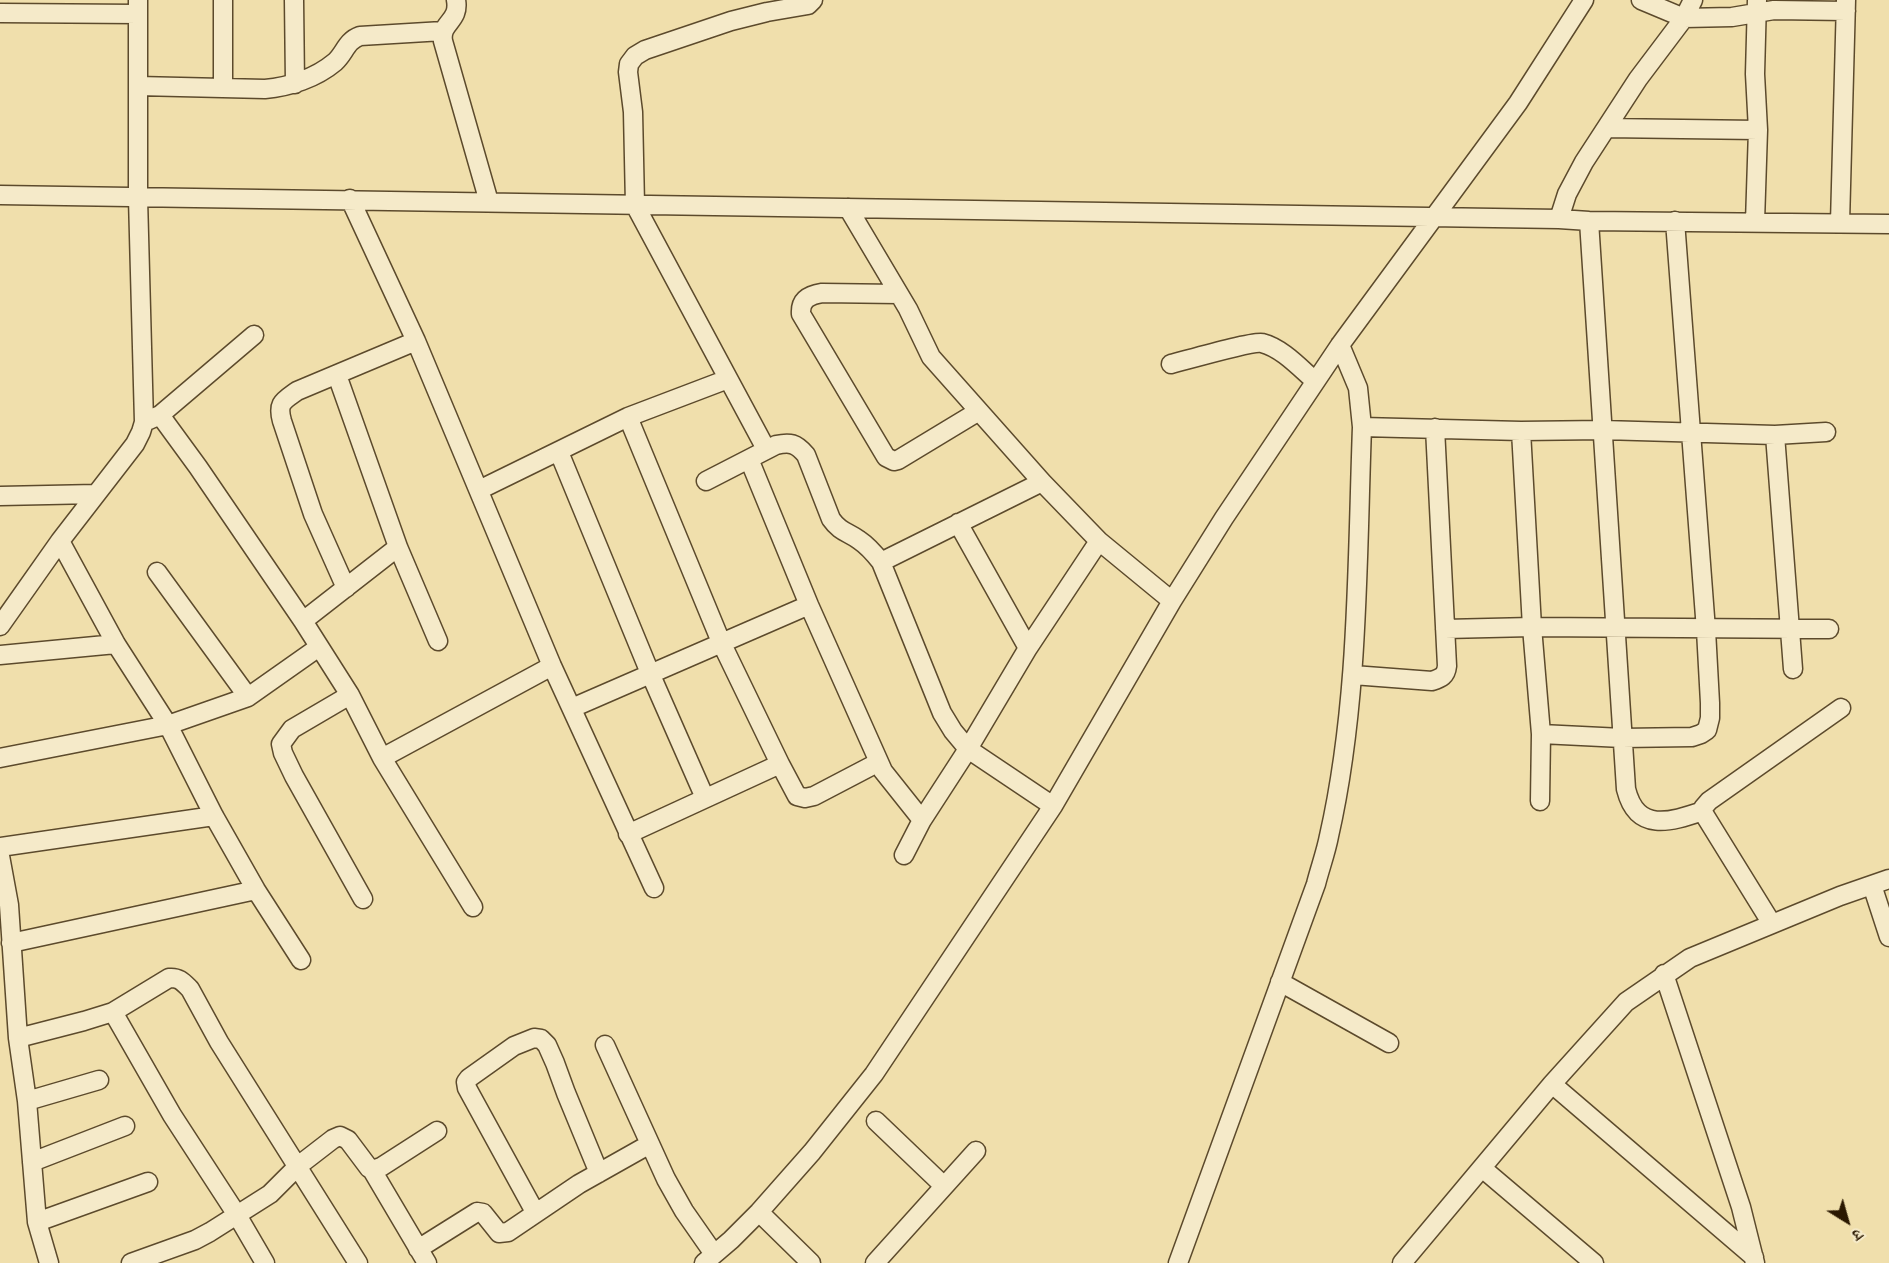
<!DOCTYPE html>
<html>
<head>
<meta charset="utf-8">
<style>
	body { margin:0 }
	#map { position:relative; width:1889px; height:1263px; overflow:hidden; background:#f0dfac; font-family:"Gentium Book Plus","Noto Serif Devanagari",serif }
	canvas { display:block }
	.north { position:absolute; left:1817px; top:1191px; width:60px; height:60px; -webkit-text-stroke:4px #f5eac9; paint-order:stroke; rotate:143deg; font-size:16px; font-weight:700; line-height:24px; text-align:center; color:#2a1801 }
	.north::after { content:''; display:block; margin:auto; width:21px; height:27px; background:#2a1801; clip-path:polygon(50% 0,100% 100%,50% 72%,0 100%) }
</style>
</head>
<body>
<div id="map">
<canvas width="1889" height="1263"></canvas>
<div class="north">उ</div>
</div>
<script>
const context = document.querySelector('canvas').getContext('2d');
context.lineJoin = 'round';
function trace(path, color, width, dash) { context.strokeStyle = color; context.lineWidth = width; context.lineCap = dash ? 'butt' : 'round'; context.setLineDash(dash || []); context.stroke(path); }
const minor = new Path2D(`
	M294 0 295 84
	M456 0C460 22 440 22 443 41L489 202
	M1641 0 1684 18 1732 17 1774 10 1846 11
	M0 13 138 14
	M138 86 265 89C289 87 316 78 335 62 345 53 346 41 360 36L443 31
	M223 88V0
	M1606 128 1758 130
	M0 195 1559 219 1589 221 1889 224
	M350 199 416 341 552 666 654 888
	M848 208 908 309 931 357 1042 482
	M1559 219 1567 194 1584 162 1638 79 1684 18 1693 0
	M1589 221 1626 789C1637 833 1670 822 1703 811
	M1755 222 1758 130 1755 74 1757 0
	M1840 223 1846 0
	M899 294 822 293C809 295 800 300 801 314L886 457 894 461 898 460 979 411
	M1171 364C1187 360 1252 341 1262 343 1282 348 1300 368 1315 381
	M337 375 398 547 438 641
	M160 415 198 467 303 621 350 695 382 758 473 907
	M628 417 721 642 780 764
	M149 420 160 415 254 335
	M1362 427 1521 431 1603 430 1775 435 1826 432
	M1521 431 1532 627 1541 734 1540 801
	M1775 435 1793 669
	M766 449 635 205 633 112 628 72 629 64 635 56 645 50 731 21 767 12 808 5 813 0
	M559 452 650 673 705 798
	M749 459 809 605 879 762 883 771 922 820
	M706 481 776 445C790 442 796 443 806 455L831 519C840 532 848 532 859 540 868 546 874 553 881 562L942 713 953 731 968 749 1053 806
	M479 490 628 417 728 379
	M0 496 96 494
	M958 523 1028 648
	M60 541 116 644 168 725 214 816 256 890 301 960
	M881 562 1042 482 1099 541 1172 601
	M157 572 248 697
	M346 588 313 514 282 421C277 403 283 401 297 391L416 341
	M303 621 398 547
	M0 626 60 541 135 444 141 432 144 422 138 198V0
	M1445 629 1532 627 1829 629
	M0 655 116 644
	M1353 675 1432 681C1441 678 1446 676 1447 666L1435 428
	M350 695 292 729 281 744 283 753 294 776 363 899
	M572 708 809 605
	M1541 734 1622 738 1692 737 1701 734 1707 730 1710 718V703L1706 630 1675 221
	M0 758 168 725 248 697 319 647
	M382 758 552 666
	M628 834 780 764 797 796 805 798 814 796 879 762
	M0 847 214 816
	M904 855 922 820 968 749 1028 648 1099 541
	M0 856 9 905 18 1038 27 1101 37 1222 49 1263
	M1872 885 1889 937
	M1772 924 1704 814 1703 808 1709 801 1841 708
	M11 943 256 890
	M1664 974 1741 1207 1755 1263
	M1280 982 1389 1043
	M113 1012 172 1115 237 1215 265 1263
	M18 1038 84 1021 113 1012 169 978C179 977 183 982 190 989L219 1042 358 1263
	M605 1045 666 1179 684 1211 714 1254
	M1552 1084 1754 1257
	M27 1101 99 1080
	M876 1121 944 1186
	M32 1162 125 1126
	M1482 1168 1594 1263
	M372 1170 427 1263
	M535 1212 467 1088 466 1082 469 1078 514 1046 534 1038 541 1039 547 1045 555 1063 566 1093 599 1173
	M759 1212 811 1263
	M37 1222 148 1182
	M418 1249 477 1212 483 1213 499 1233 508 1232 579 1184 650 1144
	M131 1263 195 1240 210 1232 270 1194 298 1166 333 1139 340 1136 348 1140 369 1168 372 1170 381 1167 437 1131
	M704 1263 731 1240 759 1212 812 1152 874 1074 1053 806 1172 601 1224 518 1340 345 1518 103 1584 0
	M875 1263 976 1151
	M1178 1263 1316 884C1320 868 1326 852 1329 836 1359 704 1357 562 1362 427L1358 388 1340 345
	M1402 1263 1552 1084 1626 1002 1690 958 1840 896 1889 879`);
trace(minor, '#5c4a2c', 21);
trace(minor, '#f5eac9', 18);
</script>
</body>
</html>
